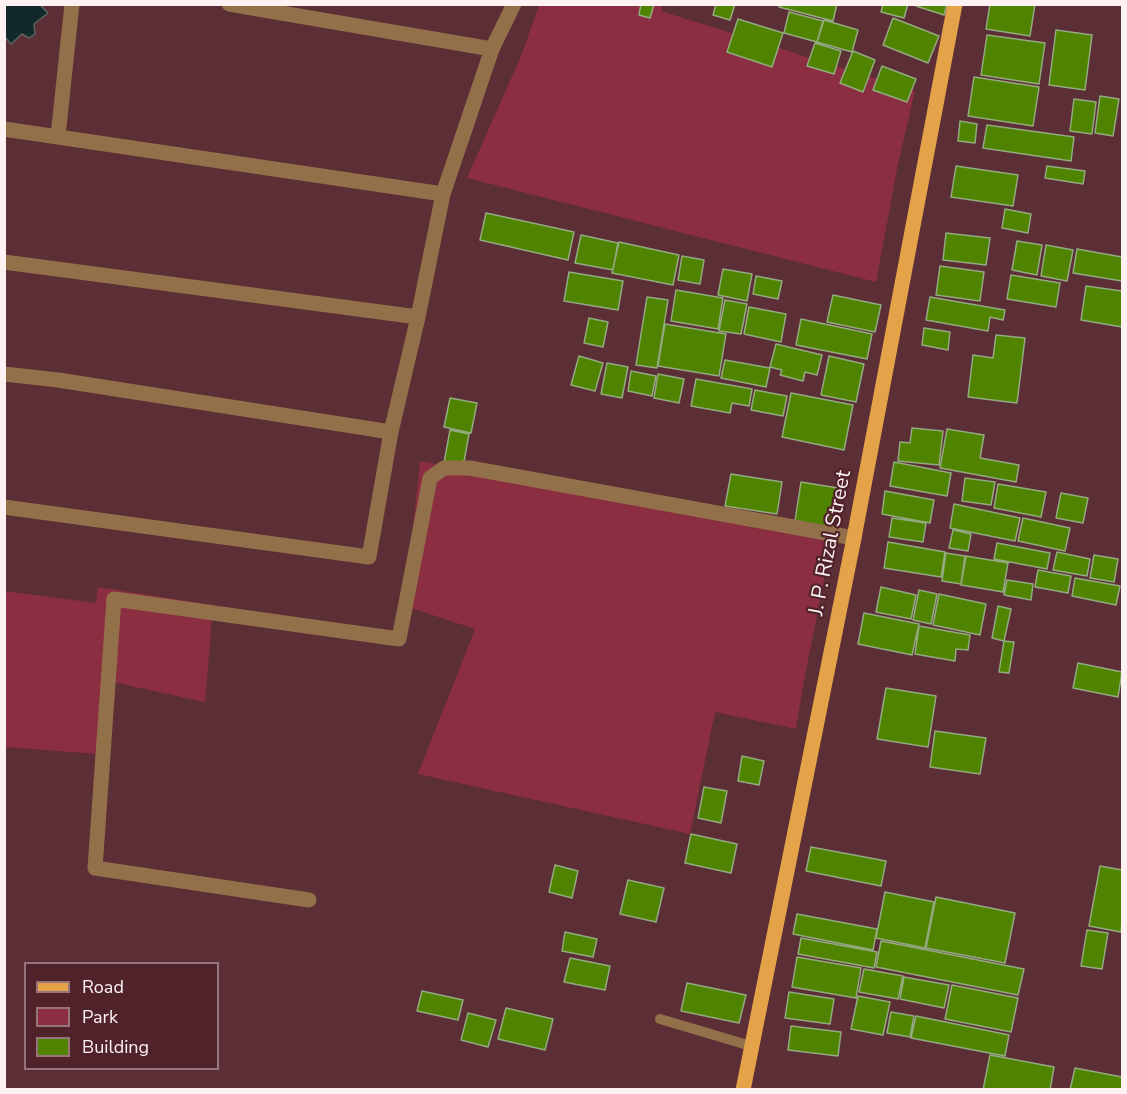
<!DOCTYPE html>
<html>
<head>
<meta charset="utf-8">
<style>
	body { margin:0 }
	#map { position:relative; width:1127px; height:1094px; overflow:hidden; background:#5c2e35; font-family:"Nunito Sans",sans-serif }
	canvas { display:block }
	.frame { position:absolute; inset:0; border:6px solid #fdf1f2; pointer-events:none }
	.legend { position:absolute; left:24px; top:962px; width:195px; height:108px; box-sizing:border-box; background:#50232b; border:2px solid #95757b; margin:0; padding:8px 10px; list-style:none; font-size:18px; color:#fdf1f2 }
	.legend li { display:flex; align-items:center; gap:12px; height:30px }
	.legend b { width:30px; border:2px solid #95757b }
</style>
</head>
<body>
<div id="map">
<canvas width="1127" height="1094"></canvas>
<div class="frame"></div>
<ul class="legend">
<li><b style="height:8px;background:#e4a249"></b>Road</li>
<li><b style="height:16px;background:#8b2e41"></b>Park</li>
<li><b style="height:16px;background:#508300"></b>Building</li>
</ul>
</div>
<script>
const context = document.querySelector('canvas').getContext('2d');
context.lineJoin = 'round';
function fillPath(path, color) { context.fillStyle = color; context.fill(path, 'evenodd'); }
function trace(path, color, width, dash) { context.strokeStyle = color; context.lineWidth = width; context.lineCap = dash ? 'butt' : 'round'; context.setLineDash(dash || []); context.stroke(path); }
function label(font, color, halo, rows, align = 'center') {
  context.font = font + ' "Nunito Sans",sans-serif'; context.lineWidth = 4.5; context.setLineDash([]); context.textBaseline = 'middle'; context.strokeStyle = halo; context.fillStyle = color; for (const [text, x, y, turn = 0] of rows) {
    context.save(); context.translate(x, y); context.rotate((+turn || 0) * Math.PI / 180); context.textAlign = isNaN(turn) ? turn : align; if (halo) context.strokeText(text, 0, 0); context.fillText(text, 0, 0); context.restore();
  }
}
fillPath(new Path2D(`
	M539 5H663L661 11 915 91 898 164 876 282 467 178 521 56Z
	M420 461 833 534 803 686 796 729 715 712 690 834 418 774 475 629 405 606Z
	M98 587 213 605 205 702 108 681 97 754 5 747 4 591 96 603Z`), '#8b2e41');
const water = new Path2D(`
	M5 4 40 5 48 13 34 24 35 34 29 38 22 34 11 44 5 37Z`);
fillPath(water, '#112a29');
trace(water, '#586665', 1.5);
const building = new Path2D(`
	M641 4H654L650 18 639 15Z
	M716 4H735L730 20 713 15Z
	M780 4H837L833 21 779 7Z
	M883 4H908L904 18 881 12Z
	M917 4H947L944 15 916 6Z
	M990 4H1035L1030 36 986 29Z
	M789 12 823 21 817 42 784 33Z
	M893 18 939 36 928 63 883 45Z
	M738 19 783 33 772 67 727 52Z
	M824 20 858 30 852 52 817 42Z
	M1056 30 1092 35 1085 90 1049 85Z
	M987 35 1045 43 1039 84 981 75Z
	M815 43 841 51 834 74 807 66Z
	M853 51 875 60 863 92 840 83Z
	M882 66 916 79 907 102 873 90Z
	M974 77 1039 87 1033 126 968 116Z
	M1100 96 1119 99 1113 136 1095 133Z
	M1074 99 1096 102 1092 134 1070 131Z
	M960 121 977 124 975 143 958 141Z
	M987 125 1074 137 1071 161 983 148Z
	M956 166 1018 175 1013 206 951 197Z
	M1047 166 1085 171 1083 184 1045 178Z
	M1005 209 1031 214 1028 233 1002 228Z
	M486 213 574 232 568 260 480 240Z
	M946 233 990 238 986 265 943 260Z
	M581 235 618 243 613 270 575 263Z
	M1017 241 1042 245 1037 275 1012 270Z
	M619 242 679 255 673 285 612 273Z
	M1046 245 1073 250 1067 281 1041 276Z
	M1077 249 1122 257V281L1073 273Z
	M682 256 704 260 700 284 678 280Z
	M940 266 984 272 980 301 936 295Z
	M723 269 752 274 747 301 718 295Z
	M569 272 623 281 618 310 564 301Z
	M1011 275 1060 283 1056 307 1007 299Z
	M756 276 782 281 778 299 753 294Z
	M1086 286 1122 291V327L1081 320Z
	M676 290 723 298 718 329 671 321Z
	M833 295 881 305 875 332 827 322Z
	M647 297 668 300 657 368 636 365Z
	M930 297 1005 310 1003 320 990 317 988 331 926 320Z
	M725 300 747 304 741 334 719 331Z
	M749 307 786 314 781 342 744 334Z
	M589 318 608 322 603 347 584 343Z
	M801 319 872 334 867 359 796 345Z
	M665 324 726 334 719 376 658 366Z
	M924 328 950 332 948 350 922 345Z
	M996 335 1025 338 1017 403 968 397 973 355 993 358Z
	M776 344 822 355 817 375 805 372 803 381 780 375 782 370 770 367Z
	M579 356 603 363 595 391 571 385Z
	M829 356 864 364 856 402 821 395Z
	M725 360 770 368 766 387 721 378Z
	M607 363 628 367 622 398 601 394Z
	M631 371 656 376 652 396 628 391Z
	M658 374 684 379 679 403 654 398Z
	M696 379 752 389 749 406 732 403 730 413 691 406Z
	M755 390 787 396 783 416 751 410Z
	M791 393 853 405 844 450 782 437Z
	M450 398 477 403 471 433 444 427Z
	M912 428 943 431 939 465 898 461 900 442 910 443Z
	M947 429 984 435 980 458 1019 465 1016 482 940 468Z
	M450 430 469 434 463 467 444 463Z
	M894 462 951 473 947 496 890 486Z
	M731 474 782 482 777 514 725 506Z
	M965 478 995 482 991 505 962 501Z
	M801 482 838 488 831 532 794 527Z
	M998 484 1046 492 1041 517 994 508Z
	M885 491 934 500 930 523 882 514Z
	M1061 493 1088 498 1083 523 1056 518Z
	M954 504 1020 518 1015 541 950 528Z
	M892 518 926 523 923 542 889 537Z
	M1023 518 1070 528 1065 551 1018 541Z
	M953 530 971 534 968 551 949 548Z
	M888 542 945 552 941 577 884 568Z
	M997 543 1050 553 1047 569 994 559Z
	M1057 552 1090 559 1087 576 1053 570Z
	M946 553 965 556 961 584 942 581Z
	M1094 555 1118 559 1114 582 1090 578Z
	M966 556 1008 563 1003 592 961 585Z
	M1038 570 1071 576 1068 593 1035 587Z
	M1075 578 1120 586 1116 605 1072 596Z
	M1007 580 1033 584 1031 600 1004 595Z
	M881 587 916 595 911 619 876 612Z
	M919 590 937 594 931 624 913 620Z
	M939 594 986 604 980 635 933 625Z
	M998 606 1011 609 1004 641 992 638Z
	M864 613 919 624 912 655 858 644Z
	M919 626 970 635 968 650 956 649 955 661 915 654Z
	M1004 641 1014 642 1009 673 999 672Z
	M1078 663 1122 672 1118 697 1073 688Z
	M886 688 936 696 928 747 877 739Z
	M935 731 986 738 980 774 930 767Z
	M742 756 764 761 759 785 738 781Z
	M704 787 727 791 721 823 698 818Z
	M691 834 737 844 731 873 685 863Z
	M811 847 886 861 881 886 806 871Z
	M555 865 578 871 572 898 549 892Z
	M1100 866 1122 870V922L1121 932 1089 926Z
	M628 880 664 888 656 922 620 914Z
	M885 892 934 902 925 948 876 938Z
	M936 897 1015 913 1005 963 926 948Z
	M797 914 877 929 873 950 793 934Z
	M1087 930 1108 933 1102 969 1081 966Z
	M565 932 597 939 593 957 562 951Z
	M801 938 877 952 874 968 798 954Z
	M881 941 1024 969 1018 995 876 967Z
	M797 957 861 968 856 998 792 987Z
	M570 958 610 966 605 990 564 982Z
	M864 969 903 976 898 999 859 992Z
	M904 977 949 985 944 1008 900 999Z
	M687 983 746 995 739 1023 681 1011Z
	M952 985 1018 998 1011 1032 945 1019Z
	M422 991 463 1000 458 1020 417 1011Z
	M789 992 834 999 830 1024 785 1018Z
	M858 996 890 1002 883 1035 851 1029Z
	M506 1008 553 1019 545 1050 498 1039Z
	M891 1012 914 1016 910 1037 887 1033Z
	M468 1013 496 1020 488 1047 461 1040Z
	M916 1016 1009 1035 1005 1056 911 1038Z
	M791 1026 841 1032 838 1056 788 1050Z
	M990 1055 1054 1067 1050 1090H983Z
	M1075 1068 1122 1077V1090H1070Z`);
fillPath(building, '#508300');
trace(building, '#93ab7f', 1.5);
trace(new Path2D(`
	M660 1019 751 1046`), '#92714a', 10);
trace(new Path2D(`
	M229 4 492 49
	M4 129 443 194
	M58 136 72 4
	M4 262 418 317
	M4 374 58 380 391 432
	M4 507 369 557 391 432 418 317 443 194 492 49 514 4
	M309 900 95 868 114 599 399 639 430 478 444 468H470L854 538`), '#92714a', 15);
trace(new Path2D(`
	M743 1090 854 538 955 4`), '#e4a249', 15);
label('21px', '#fdf1f2', '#50232b', [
	["J. P. Rizal Street",831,543,-79]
]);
</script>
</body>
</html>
